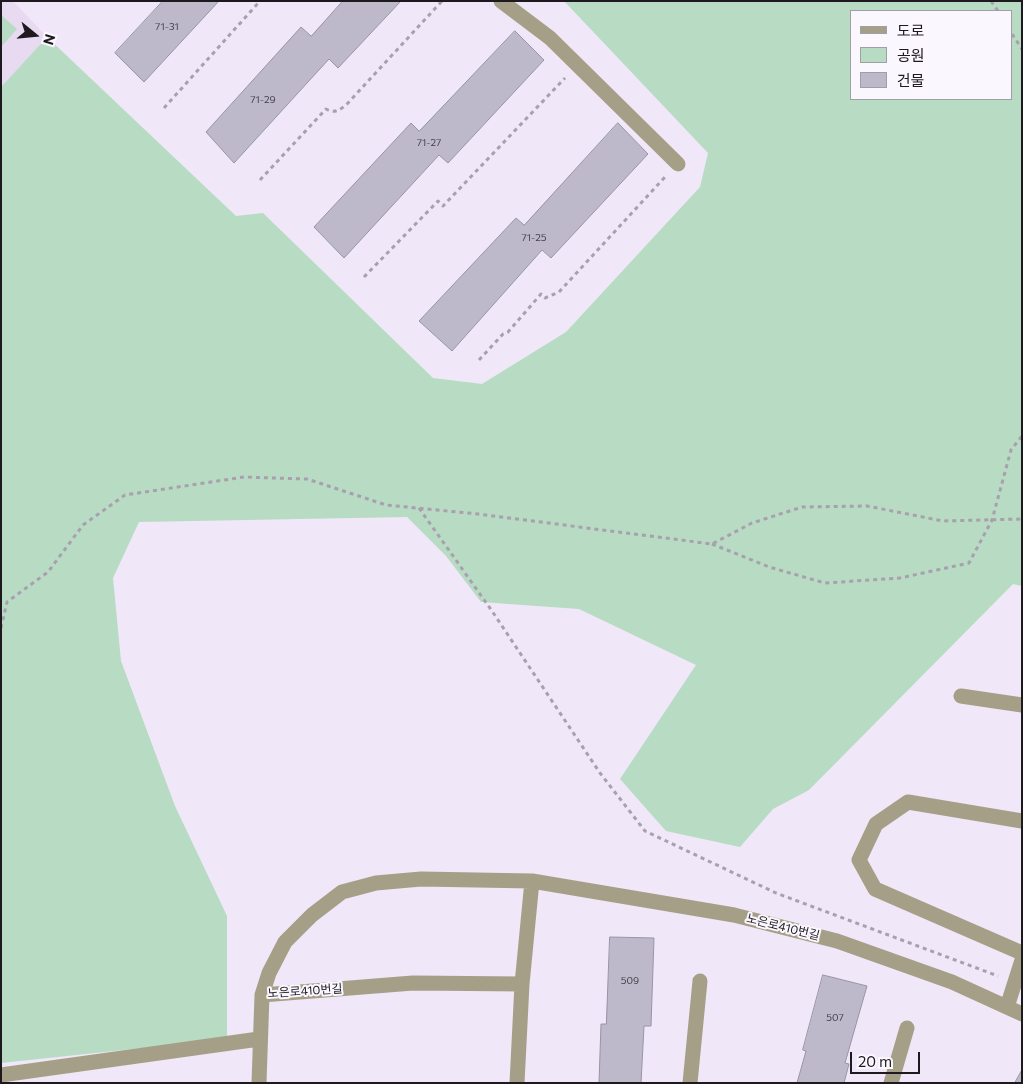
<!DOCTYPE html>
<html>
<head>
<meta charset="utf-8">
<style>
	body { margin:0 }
	#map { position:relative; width:1023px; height:1084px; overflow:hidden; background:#f0e7f8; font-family:Commissioner,"Noto Sans KR",sans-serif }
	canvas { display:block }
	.frame { position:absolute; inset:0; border:2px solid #1d191f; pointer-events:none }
	.legend { position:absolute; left:850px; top:10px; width:162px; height:90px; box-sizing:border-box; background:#fbf7fe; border:1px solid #a29ea5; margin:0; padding:6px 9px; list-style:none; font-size:15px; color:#1d191f }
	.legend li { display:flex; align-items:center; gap:10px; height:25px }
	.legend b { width:25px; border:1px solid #a29ea5 }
	.north { position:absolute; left:10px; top:10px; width:50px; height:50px; -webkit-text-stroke:4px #fbf7fe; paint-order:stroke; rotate:107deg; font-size:14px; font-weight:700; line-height:20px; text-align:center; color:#1d191f }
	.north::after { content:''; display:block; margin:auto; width:18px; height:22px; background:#1d191f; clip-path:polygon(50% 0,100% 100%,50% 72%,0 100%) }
	.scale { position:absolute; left:850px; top:1052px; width:70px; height:22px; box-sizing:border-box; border:2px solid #1d191f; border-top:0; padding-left:6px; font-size:15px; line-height:18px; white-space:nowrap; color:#1d191f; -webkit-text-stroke:4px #fbf7fe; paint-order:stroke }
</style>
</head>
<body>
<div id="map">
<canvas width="1023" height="1084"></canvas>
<div class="frame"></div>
<ul class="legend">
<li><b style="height:6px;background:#a69f88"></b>도로</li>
<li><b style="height:14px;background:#b8dbc3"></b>공원</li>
<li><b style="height:14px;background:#bdb9cb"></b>건물</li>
</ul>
<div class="north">N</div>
<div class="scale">20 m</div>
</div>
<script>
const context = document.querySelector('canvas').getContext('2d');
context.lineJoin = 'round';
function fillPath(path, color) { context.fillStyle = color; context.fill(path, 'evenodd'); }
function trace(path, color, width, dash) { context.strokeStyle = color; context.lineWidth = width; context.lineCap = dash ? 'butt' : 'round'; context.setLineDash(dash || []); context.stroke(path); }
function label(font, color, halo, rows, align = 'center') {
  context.font = font + ' Commissioner,"Noto Sans KR",sans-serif'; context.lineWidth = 4; context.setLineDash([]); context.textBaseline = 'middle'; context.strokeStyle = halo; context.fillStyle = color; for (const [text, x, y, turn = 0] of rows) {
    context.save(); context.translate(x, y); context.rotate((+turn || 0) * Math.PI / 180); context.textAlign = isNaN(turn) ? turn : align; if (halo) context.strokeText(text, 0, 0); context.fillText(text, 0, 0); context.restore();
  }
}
fillPath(new Path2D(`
	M1 1H13L47 37 1 87Z`), '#e7daf1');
fillPath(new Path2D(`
	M564 1H1022V586L1013 584 809 790 773 809 740 847 666 831 620 779 696 665 579 609 481 602 446 556 407 517 139 522 113 578 121 661 175 806 227 916V1039L1 1063V87L47 37 236 216 263 213 433 378 482 384 566 332 700 187 708 153ZM852 11H1012V99H852Z
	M1 15 17 29 1 47Z`), '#b8dbc3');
const building = new Path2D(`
	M163 1H219L144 82 115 53Z
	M343 1H401L338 68 329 59 234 163 206 132 301 27 311 36Z
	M515 31 544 60 448 163 439 155 344 258 314 227 411 123 419 131Z
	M618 123 648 154 551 258 542 250 452 351 419 321 516 218 524 225Z
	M610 937 654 938 651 1026H644L641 1083H599L601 1024H606Z
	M823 975 867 986 845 1063 849 1064 844 1083H797L806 1051 803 1050Z
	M1022 1070V1083H1015Z`);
fillPath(building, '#bdb9cb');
trace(building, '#9894a5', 1);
trace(new Path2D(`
	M991 1 998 11
	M1012 34 1022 49
	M164 108 260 1
	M260 180 326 109C335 114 340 110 347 104L442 1
	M364 277 438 201 443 206 565 78
	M479 360 503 334 508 332 541 294 545 298 559 292 665 177
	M419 508 492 611 600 773 645 831 776 893 998 976
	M712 544 769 567 825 583 900 578 969 563 992 520 1011 450 1022 436
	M1 628 7 602 48 572 83 525 125 495 244 477 307 479 386 505 478 514 712 544 752 523 802 507 867 506 943 521 1022 519`), '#a8a0ae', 3, [4, 4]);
trace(new Path2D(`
	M501 1 550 38 678 164
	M961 696 1022 705
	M1022 821 908 802 876 824 859 860 875 889 1022 953
	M262 995 413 983 522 984
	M1007 1007 1022 960
	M1 1075 259 1039
	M259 1083 262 995 269 973 285 942 312 915 342 892 376 883 421 879 532 881 734 915 837 941 952 982 1022 1014
	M517 1083 522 984 532 881
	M690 1083 700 981
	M891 1083 907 1028`), '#a69f88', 15);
label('10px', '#45414a', null, [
	["71-31",167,27],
	["71-29",263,100],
	["71-27",429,143],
	["71-25",534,238],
	["509",630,981],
	["507",835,1018]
]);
label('12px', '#1d191f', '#fbf7fe', [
	["노은로410번길",783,927,14],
	["노은로410번길",305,991,-4]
]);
</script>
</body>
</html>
